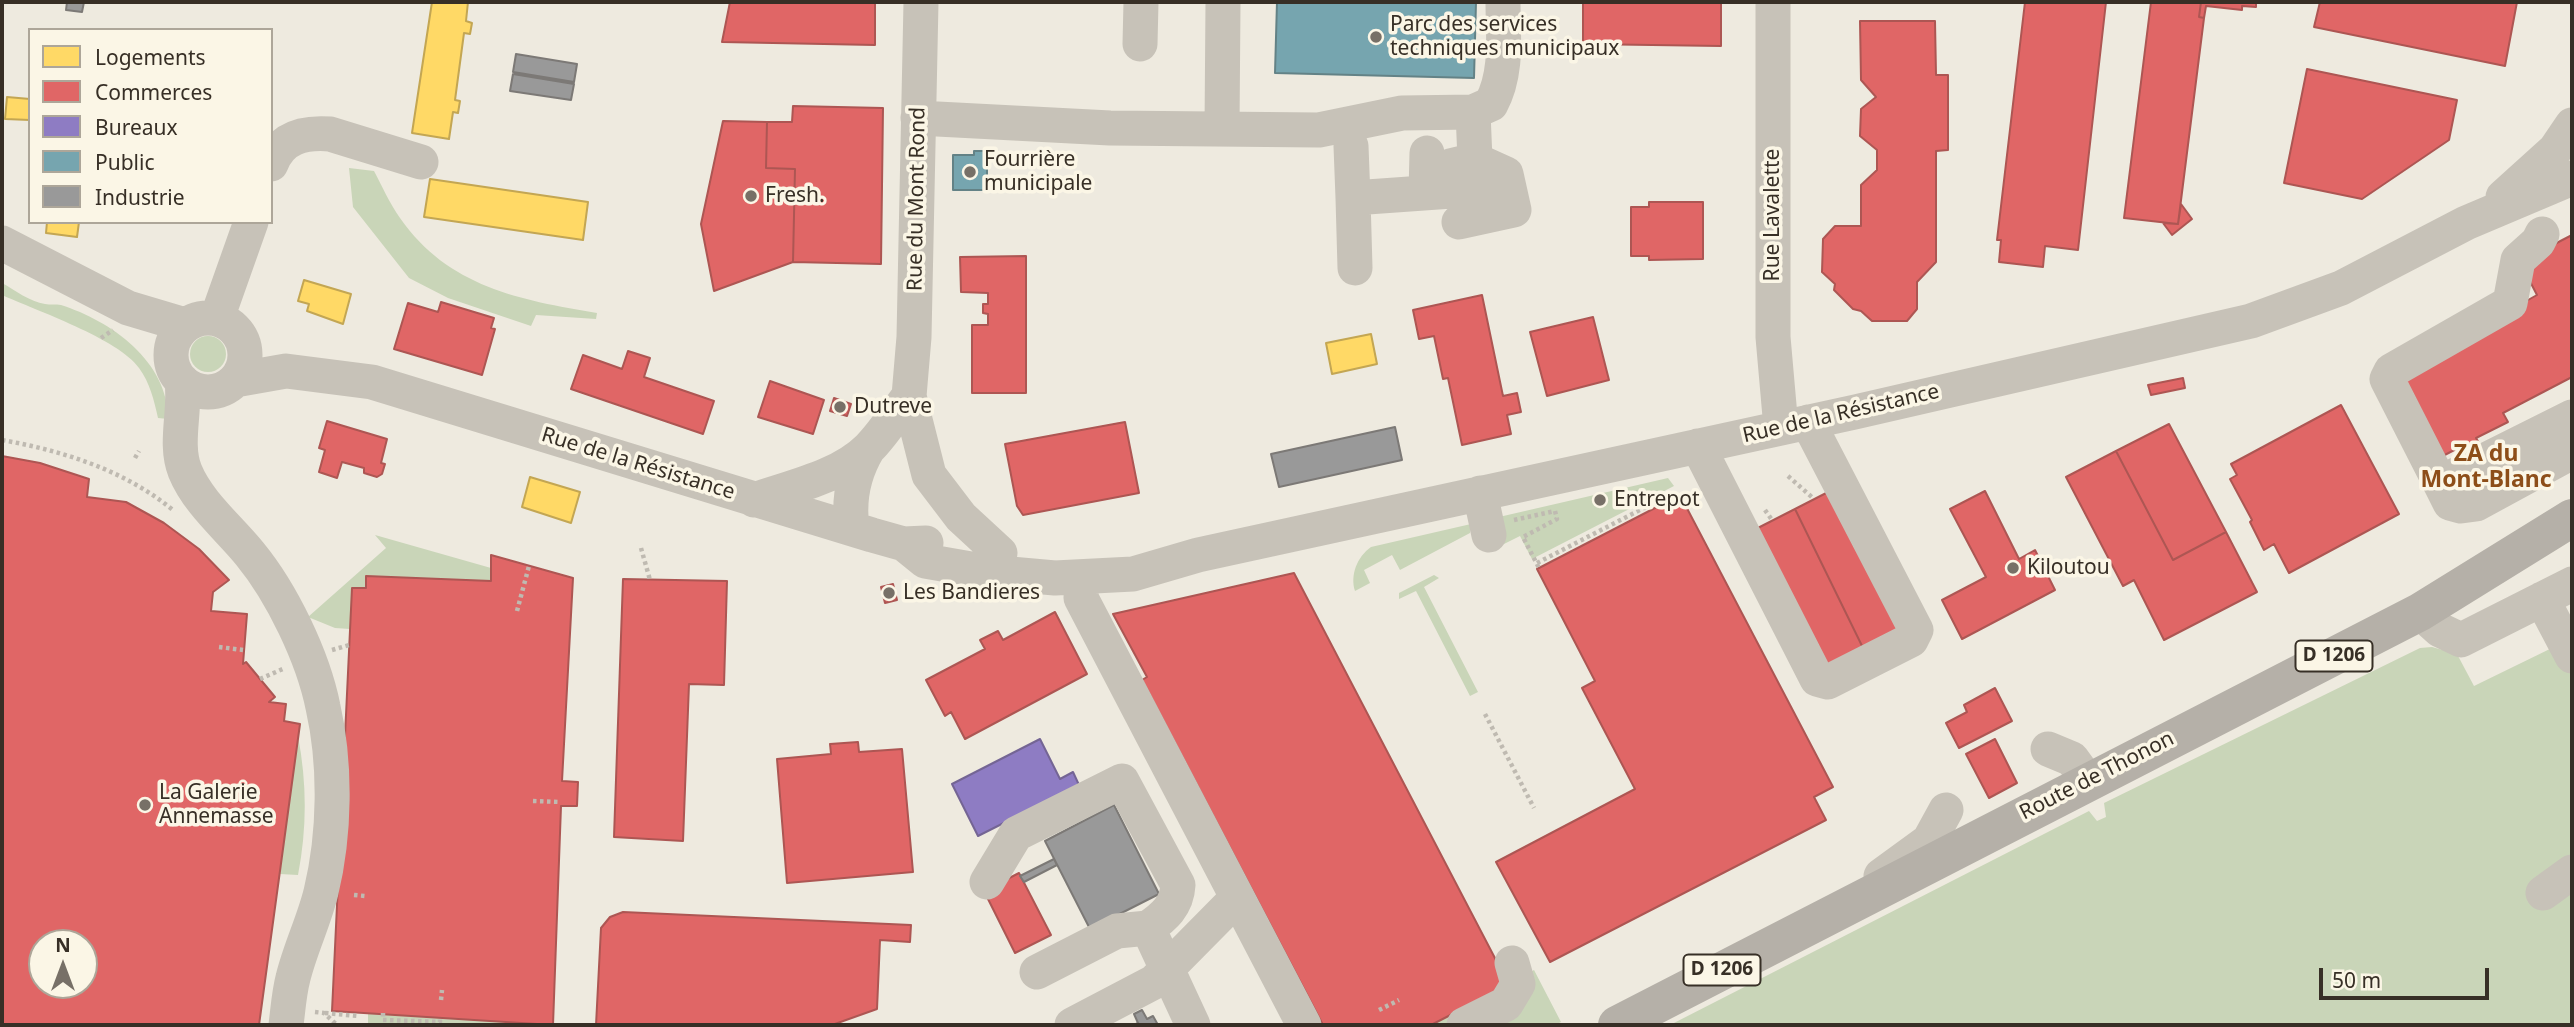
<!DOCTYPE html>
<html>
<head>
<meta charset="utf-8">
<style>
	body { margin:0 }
	#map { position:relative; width:2574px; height:1027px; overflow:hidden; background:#eeeadf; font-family:"Noto Sans",sans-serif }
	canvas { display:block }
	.frame { position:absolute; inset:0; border:4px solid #372f26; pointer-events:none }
	.legend { position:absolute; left:28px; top:28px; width:245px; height:196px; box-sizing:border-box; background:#fbf6e6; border:2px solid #ada699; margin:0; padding:9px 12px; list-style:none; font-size:21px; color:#372f26 }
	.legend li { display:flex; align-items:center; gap:14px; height:35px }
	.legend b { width:35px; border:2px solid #ada699 }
	.north { position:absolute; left:28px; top:929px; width:70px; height:70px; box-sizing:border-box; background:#fbf6e6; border:2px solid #ada699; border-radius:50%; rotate:0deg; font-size:19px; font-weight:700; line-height:28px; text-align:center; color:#372f26 }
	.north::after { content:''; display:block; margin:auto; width:24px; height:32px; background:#777067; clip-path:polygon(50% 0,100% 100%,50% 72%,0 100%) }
	.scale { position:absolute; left:2319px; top:968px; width:170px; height:32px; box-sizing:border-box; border:4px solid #372f26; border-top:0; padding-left:9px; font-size:21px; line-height:24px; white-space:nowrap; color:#372f26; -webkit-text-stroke:5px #fbf6e6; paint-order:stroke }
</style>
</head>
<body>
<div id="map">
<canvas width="2574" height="1027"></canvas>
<div class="frame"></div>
<ul class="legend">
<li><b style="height:19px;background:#ffd966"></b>Logements</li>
<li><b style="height:19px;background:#e06666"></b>Commerces</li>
<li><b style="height:19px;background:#8e7cc3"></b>Bureaux</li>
<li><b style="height:19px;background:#76a5af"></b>Public</li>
<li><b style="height:19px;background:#999"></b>Industrie</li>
</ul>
<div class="north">N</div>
<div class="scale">50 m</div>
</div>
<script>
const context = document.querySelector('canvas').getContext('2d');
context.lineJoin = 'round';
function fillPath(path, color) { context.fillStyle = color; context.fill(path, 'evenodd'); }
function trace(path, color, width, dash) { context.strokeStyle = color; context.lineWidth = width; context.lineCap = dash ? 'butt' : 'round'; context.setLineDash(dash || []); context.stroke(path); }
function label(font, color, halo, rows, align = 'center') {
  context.font = font + ' "Noto Sans",sans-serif'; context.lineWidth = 7; context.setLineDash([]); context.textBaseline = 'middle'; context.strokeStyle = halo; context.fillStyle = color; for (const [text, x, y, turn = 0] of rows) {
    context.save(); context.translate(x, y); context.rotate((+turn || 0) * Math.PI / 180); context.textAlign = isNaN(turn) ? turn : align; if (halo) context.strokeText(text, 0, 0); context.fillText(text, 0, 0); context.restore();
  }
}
fillPath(new Path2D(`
	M349 168 374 171C382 186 390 204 400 218 448 287 520 300 597 313L596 319 536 315 531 326 448 298 409 278 353 207Z
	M2 283C15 290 30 302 45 304 50 305 56 304 61 305 111 321 168 361 168 419L158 418C154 400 150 383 139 368 119 339 35 310 2 295Z
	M190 354a18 18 0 1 1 36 0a18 18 0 1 1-36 0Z
	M1668 478 1674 486 1532 559 1520 536 1504 544 1499 517Z
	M1471 524 1470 533 1400 570 1392 555 1364 570 1370 583 1355 591C1350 575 1357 557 1371 547Z
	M375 535 491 568V581L366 576V588H352L350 629 335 628 308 617 386 548Z
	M1434 575 1439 578 1424 587 1478 692 1470 696 1416 591 1399 599V593Z
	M2558 645 2572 671V1025H1670L2089 811 2097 821 2106 817 2104 803 2420 648 2432 647 2457 654 2474 686Z
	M298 736C307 784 307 828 298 875L280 874Z
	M1534 970 1561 1022 1555 1025H1431Z
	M368 1013 533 1022 532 1025H368Z`), '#c9d5b8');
const homes = new Path2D(`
	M432 2H468L466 21 472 23 470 34 464 33 455 100 460 101 458 113 453 112 449 139 412 133Z
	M7 97 30 99V120L5 119Z
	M430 179 588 202 583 240 424 217Z
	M47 222H79L77 237 46 233Z
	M304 280 351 294 343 324 307 311 309 304 298 301Z
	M1371 334 1377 364 1332 374 1326 343Z
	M530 477 580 492 571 523 522 507Z`);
fillPath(homes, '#ffd966');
trace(homes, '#c3a653', 2);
const shops = new Path2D(`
	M730 2H875V45L722 42Z
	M1583 2H1721V46L1583 44Z
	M2025 2H2106L2078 250 2045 246 2043 267 1999 262 2001 240H1997Z
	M2151 2H2201L2199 17 2204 18 2178 224 2124 218Z
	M2201 2H2256V7L2242 6V10L2206 6 2204 18 2199 17Z
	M2320 2H2517L2505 66 2314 27Z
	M1860 21H1935L1936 75H1948V150L1936 151V262L1917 282V309L1907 321H1872L1861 311 1853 309 1834 290 1835 284 1822 272 1823 239 1835 226H1861V185L1877 170V150L1860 136 1861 109 1876 97 1861 80Z
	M2307 69 2457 100 2449 140 2362 199 2284 183Z
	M793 106 883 108 881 264 793 262 795 169 766 168 767 122H792Z
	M723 121 767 122 766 168 795 169 793 262 714 291 701 224Z
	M1649 202H1703V259L1649 260V256H1631V207H1649Z
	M2181 204 2192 219 2172 235 2163 223 2178 224Z
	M2572 235V377L2503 413 2508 422 2476 438 2479 443 2469 448 2466 444 2435 460 2392 376 2537 295 2520 262Z
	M1026 256V393H972V325H988V314L983 313V304H988V293L961 292 960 257Z
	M1482 295 1503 396 1517 393 1521 412 1507 415 1511 434 1462 445 1448 378 1443 379 1434 336 1419 339 1413 310Z
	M441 302 494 318 491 328 495 329 482 375 394 349 408 303 438 312Z
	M1593 317 1609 380 1547 396 1530 332Z
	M628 351 650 358 644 377 714 401 703 434 571 389 583 355 622 369Z
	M2183 378 2185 388 2151 395 2148 385Z
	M770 381 824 400 813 434 758 417Z
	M834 398 851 404 847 416 830 411Z
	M2341 405 2399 514 2289 573 2274 544 2264 550 2250 522 2252 520 2230 479 2237 475 2231 464Z
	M327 421 387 439 381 463 385 464 382 474 377 477 364 473V468L342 462 337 478 319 472 325 450 319 448Z
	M1125 422 1139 493 1023 515 1017 506 1005 444Z
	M2169 424 2226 532 2173 560 2116 451Z
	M2116 451 2173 560 2226 532 2257 592 2164 640 2134 580 2123 586 2066 477Z
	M2 456 40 463 89 479 87 497 126 502 164 523 199 549 229 580 213 592 211 611 247 614 243 664 246 662 275 697 269 702 286 704 284 721 300 724 259 1025H2ZM42 943H84V985H42Z
	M1834 489 1908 630 1865 652 1795 509Z
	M1985 491 2019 559 2035 550 2055 590 1962 639 1942 600 1986 577 1950 509Z
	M1680 495 1833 787 1814 797 1826 820 1550 962 1496 862 1635 789 1582 688 1595 681 1537 569Z
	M1795 509 1865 652 1823 674 1750 532Z
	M491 555 573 578 562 781 578 782 577 806H561L553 1025 332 1011 352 588H366V576L491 581Z
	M1294 573 1509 985 1431 1025H1323L1142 680 1147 677 1113 614Z
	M623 579 727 581 724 685 689 684 683 841 614 837Z
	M893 584 897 600 885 603 881 587Z
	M1055 612 1087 674 965 739 951 712 945 716 926 680 985 649 980 640 998 631 1003 640Z
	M1995 688 2012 721 1959 748 1946 723 1967 712 1964 705Z
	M1995 739 2017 783 1989 798 1966 754Z
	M858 742 859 752 902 749 913 872 787 883 777 759 831 754 830 744Z
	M1019 873 1051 935 1015 953 984 891Z
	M623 912 911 925 910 942 880 940 877 1009 832 1025H596L601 928 610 917Z`);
fillPath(shops, '#e06666');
trace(shops, '#ad5653', 2);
const offices = new Path2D(`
	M1040 739 1060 779 1073 772 1079 785 978 836 952 784Z`);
fillPath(offices, '#8e7cc3');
trace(offices, '#746594', 2);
const public = new Path2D(`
	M1277 2H1476L1474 78 1275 73Z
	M974 151H987V190H953V155H974Z`);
fillPath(public, '#76a5af');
trace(public, '#638286', 2);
const industry = new Path2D(`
	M67 2H84L82 12 66 10Z
	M516 54 577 64 574 82 513 72Z
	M513 74 574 84 571 100 510 91Z
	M1395 427 1402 460 1279 487 1271 454Z
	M1114 805 1159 894 1090 929 1045 841Z
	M1054 859 1057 865 1024 882 1020 876Z
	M1142 1010 1147 1019 1153 1016 1158 1025H1134L1138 1023 1134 1014Z`);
fillPath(industry, '#999');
trace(industry, '#7c7976', 2);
trace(new Path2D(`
	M101 338 113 330
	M2 440C63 451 125 470 174 511
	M135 458 139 451
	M1788 476 1814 499
	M1765 510 1772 520
	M1514 520 1555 511 1557 519 1523 537 1539 568
	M641 548 650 580
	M1537 563 1671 494 1674 498
	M517 611 529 566
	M219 647 243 650
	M332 650 349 645
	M260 679 285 668
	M1485 714 1534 808
	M533 801 561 802
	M354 895 365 896
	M441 1000 442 990
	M1379 1010 1399 1000
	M315 1012 324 1013 337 1025
	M325 1013 358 1016
	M383 1013V1020L440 1022V1017`), '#bfbab1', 4.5, [3.5, 3.5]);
trace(new Path2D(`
	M921 2 914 337 909 396 929 475 961 517 1000 553
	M1773 2V337L1781 428
	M1140 44 1141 2
	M918 118 1110 128 1319 130 1402 113 1473 112 1491 104C1508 73 1503 35 1503 2
	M1222 129 1223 2
	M1351 146 1353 198 1480 189
	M1427 153 1426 192 1450 166 1475 160 1473 112
	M271 164C281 137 304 132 330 134L421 162
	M2503 197 2555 150 2572 125
	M1353 198 1355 268
	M1459 222 1514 210 1506 174 1475 160
	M2542 234 2538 242 2518 260 2510 303 2391 371 2387 379 2440 483 2572 417
	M2 243 128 308 185 325
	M217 318 251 222
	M171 355a37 37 0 1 1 74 0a37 37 0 1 1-74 0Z
	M235 380 286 371 372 382 872 535 904 544 926 543
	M182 381C186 411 174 443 185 471 198 503 229 528 250 554 282 593 313 657 323 707 336 765 335 834 321 892 314 921 300 949 293 978 289 993 288 1010 286 1025
	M1698 446 1817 679 1828 682 1911 640 1916 630 1808 422
	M2440 483 2450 503 2461 506 2476 504 2572 452
	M1480 493 1489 535
	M754 500C791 487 840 477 869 448 884 433 896 413 909 396
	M852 528C848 499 853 474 868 449
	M904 544 925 561 988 572 1055 578 1133 574 1198 555 1855 412 2251 321 2341 288 2466 223 2572 178
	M1082 577 1081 598 1304 1025
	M2542 599 2572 656
	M2420 612 2440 630 2461 640 2572 584
	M2048 749 2072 759 2088 781
	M1881 876 1929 841 1946 810
	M987 882 1016 834 1122 781 1178 885C1177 906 1164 917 1148 928
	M2543 893 2572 872
	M1037 972 1117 931 1148 928 1193 1025
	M1072 1025 1154 982 1237 898
	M1464 1025 1506 1004 1518 984 1512 963`), '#c7c2b8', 35);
trace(new Path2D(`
	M1617 1025 2420 612 2572 518`), '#b5b0a8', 38);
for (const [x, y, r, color] of [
	[1376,37,7,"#777067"],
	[970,172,7,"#777067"],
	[751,196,7,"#777067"],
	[840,407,7,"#777067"],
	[1600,500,7,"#777067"],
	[2013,568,7,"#777067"],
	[889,593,7,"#777067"],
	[145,805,7,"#777067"]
]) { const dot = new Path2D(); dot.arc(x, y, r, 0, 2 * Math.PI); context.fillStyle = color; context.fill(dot); trace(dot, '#fbf6e6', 2.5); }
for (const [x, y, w] of [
	[2334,656,77],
	[1722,970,77]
]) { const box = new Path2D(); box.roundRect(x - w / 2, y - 15.5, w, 31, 5); context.fillStyle = '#fbf6e6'; context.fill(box); trace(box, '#372f26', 2); }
label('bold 19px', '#372f26', null, [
	["D 1206",2334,656],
	["D 1206",1722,970]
]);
label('21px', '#372f26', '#fbf6e6', [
	["Parc des services",1390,25],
	["techniques municipaux",1390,49],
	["Fourrière",984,160],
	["municipale",984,184],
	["Fresh.",765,196],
	["Dutreve",854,407],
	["Entrepot",1614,500],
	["Kiloutou",2027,568],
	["Les Bandieres",903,593],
	["La Galerie",159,793],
	["Annemasse",159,817]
], 'left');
label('21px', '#372f26', '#fbf6e6', [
	["Rue du Mont Rond",917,199,-89],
	["Rue Lavalette",1773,215,-90],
	["Rue de la Résistance",1841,414,-13],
	["Rue de la Résistance",638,464,17],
	["Route de Thonon",2097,776,-27]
]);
label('bold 23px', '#8d4e19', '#fbf6e6', [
	["ZA du",2486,454],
	["Mont-Blanc",2486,480]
]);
</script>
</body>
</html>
